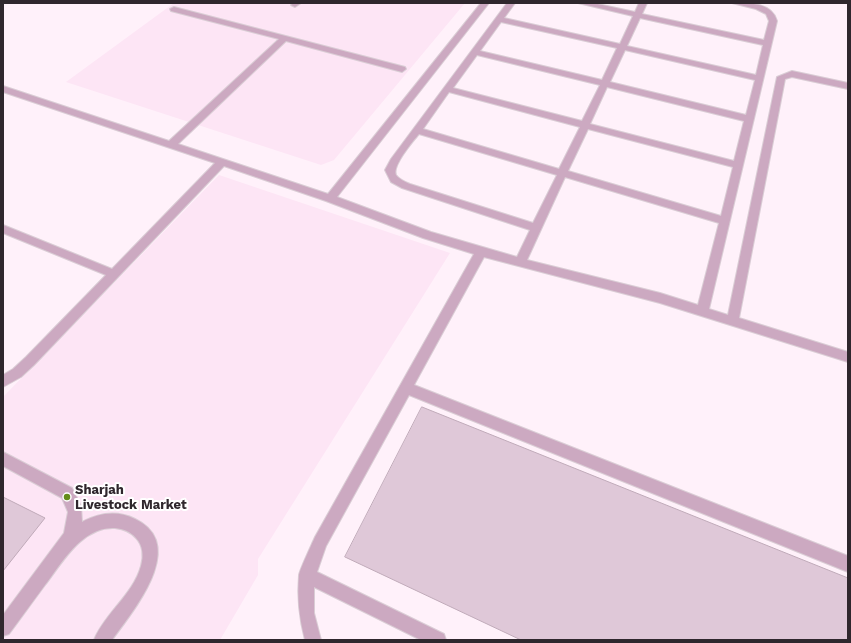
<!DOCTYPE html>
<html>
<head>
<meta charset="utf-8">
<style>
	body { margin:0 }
	#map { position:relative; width:851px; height:643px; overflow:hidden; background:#fff1fa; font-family:"Work Sans",sans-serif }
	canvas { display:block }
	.frame { position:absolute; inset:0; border:4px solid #2f272d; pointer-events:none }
</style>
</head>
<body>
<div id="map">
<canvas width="851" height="643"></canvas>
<div class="frame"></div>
</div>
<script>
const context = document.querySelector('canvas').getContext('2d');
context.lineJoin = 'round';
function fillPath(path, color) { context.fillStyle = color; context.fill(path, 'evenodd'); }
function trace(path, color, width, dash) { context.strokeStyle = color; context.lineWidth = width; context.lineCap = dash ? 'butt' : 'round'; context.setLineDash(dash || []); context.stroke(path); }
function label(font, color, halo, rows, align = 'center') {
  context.font = font + ' "Work Sans",sans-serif'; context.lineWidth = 4; context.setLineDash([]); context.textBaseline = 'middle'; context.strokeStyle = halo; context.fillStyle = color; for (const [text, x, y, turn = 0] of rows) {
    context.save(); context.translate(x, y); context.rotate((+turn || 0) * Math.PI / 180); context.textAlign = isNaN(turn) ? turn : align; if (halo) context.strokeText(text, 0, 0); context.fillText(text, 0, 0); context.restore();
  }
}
fillPath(new Path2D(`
	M174 3H465L334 160 321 165 66 82Z
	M219 175 450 253 258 559V575L220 640H3V397Z`), '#fde5f5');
const building = new Path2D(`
	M422 407 848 578V640H521L345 557Z
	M3 497 45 518 3 571Z`);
fillPath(building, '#dfc8d8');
trace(building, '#c0aab9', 1);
const lane = new Path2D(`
	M293 3H301L295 7 291 5Z
	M481 3H489L337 197 431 232 517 257 530 230 402 188 391 182 385 170 391 159 507 3H515L504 18 620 44 633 16 578 3H593L635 12 639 3H647L642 14 764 40 769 21 766 14 756 9 732 3C748 3 772 2 777 21L709 309 728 315 777 77 792 71 848 83V89L792 77 785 79 739 318 848 352V362L660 303 484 257 414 385 848 556V572L409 395 326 546 317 572 444 634 446 640H421L314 587V613L321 640H305C299 617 297 597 299 575 300 569 312 544 315 537L474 254 423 238 326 201 224 166 34 365 21 377 3 387V375L13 369 26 357 106 275 3 233V225L112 269 215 163 3 92V86L169 141 279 39 171 11 170 9 174 7 405 67 406 69 402 72 286 41 178 144 328 194ZM640 18 763 45 756 75 627 46ZM501 22 617 48 602 80 480 51ZM625 50 755 80 746 115 610 82ZM477 55 600 85 582 121 453 88ZM607 87 744 121 734 161 590 124ZM449 92 580 127 559 169 423 129ZM588 129 733 167 721 216 568 171ZM419 134 557 175 533 223 410 184C405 182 399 179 396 175 392 166 413 141 419 134ZM565 177 719 223 698 305 660 293 527 260Z
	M3 452 72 488 81 506 82 522C99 513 117 510 135 519 189 545 133 611 112 640H94C105 613 133 595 141 566 144 556 143 545 136 538 130 531 123 529 115 528 82 526 62 563 45 585 33 601 21 618 9 634L3 636V615L64 533 68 512 62 498 3 466Z`);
trace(lane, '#dacdd5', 2);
fillPath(lane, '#cca9c1');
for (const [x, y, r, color] of [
	[67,497,4,"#648c19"]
]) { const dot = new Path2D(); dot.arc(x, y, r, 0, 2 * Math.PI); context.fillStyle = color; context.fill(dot); trace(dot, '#fff', 1.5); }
label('bold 13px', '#2f272d', '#fff', [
	["Sharjah",75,490],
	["Livestock Market",75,505]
], 'left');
</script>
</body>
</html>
